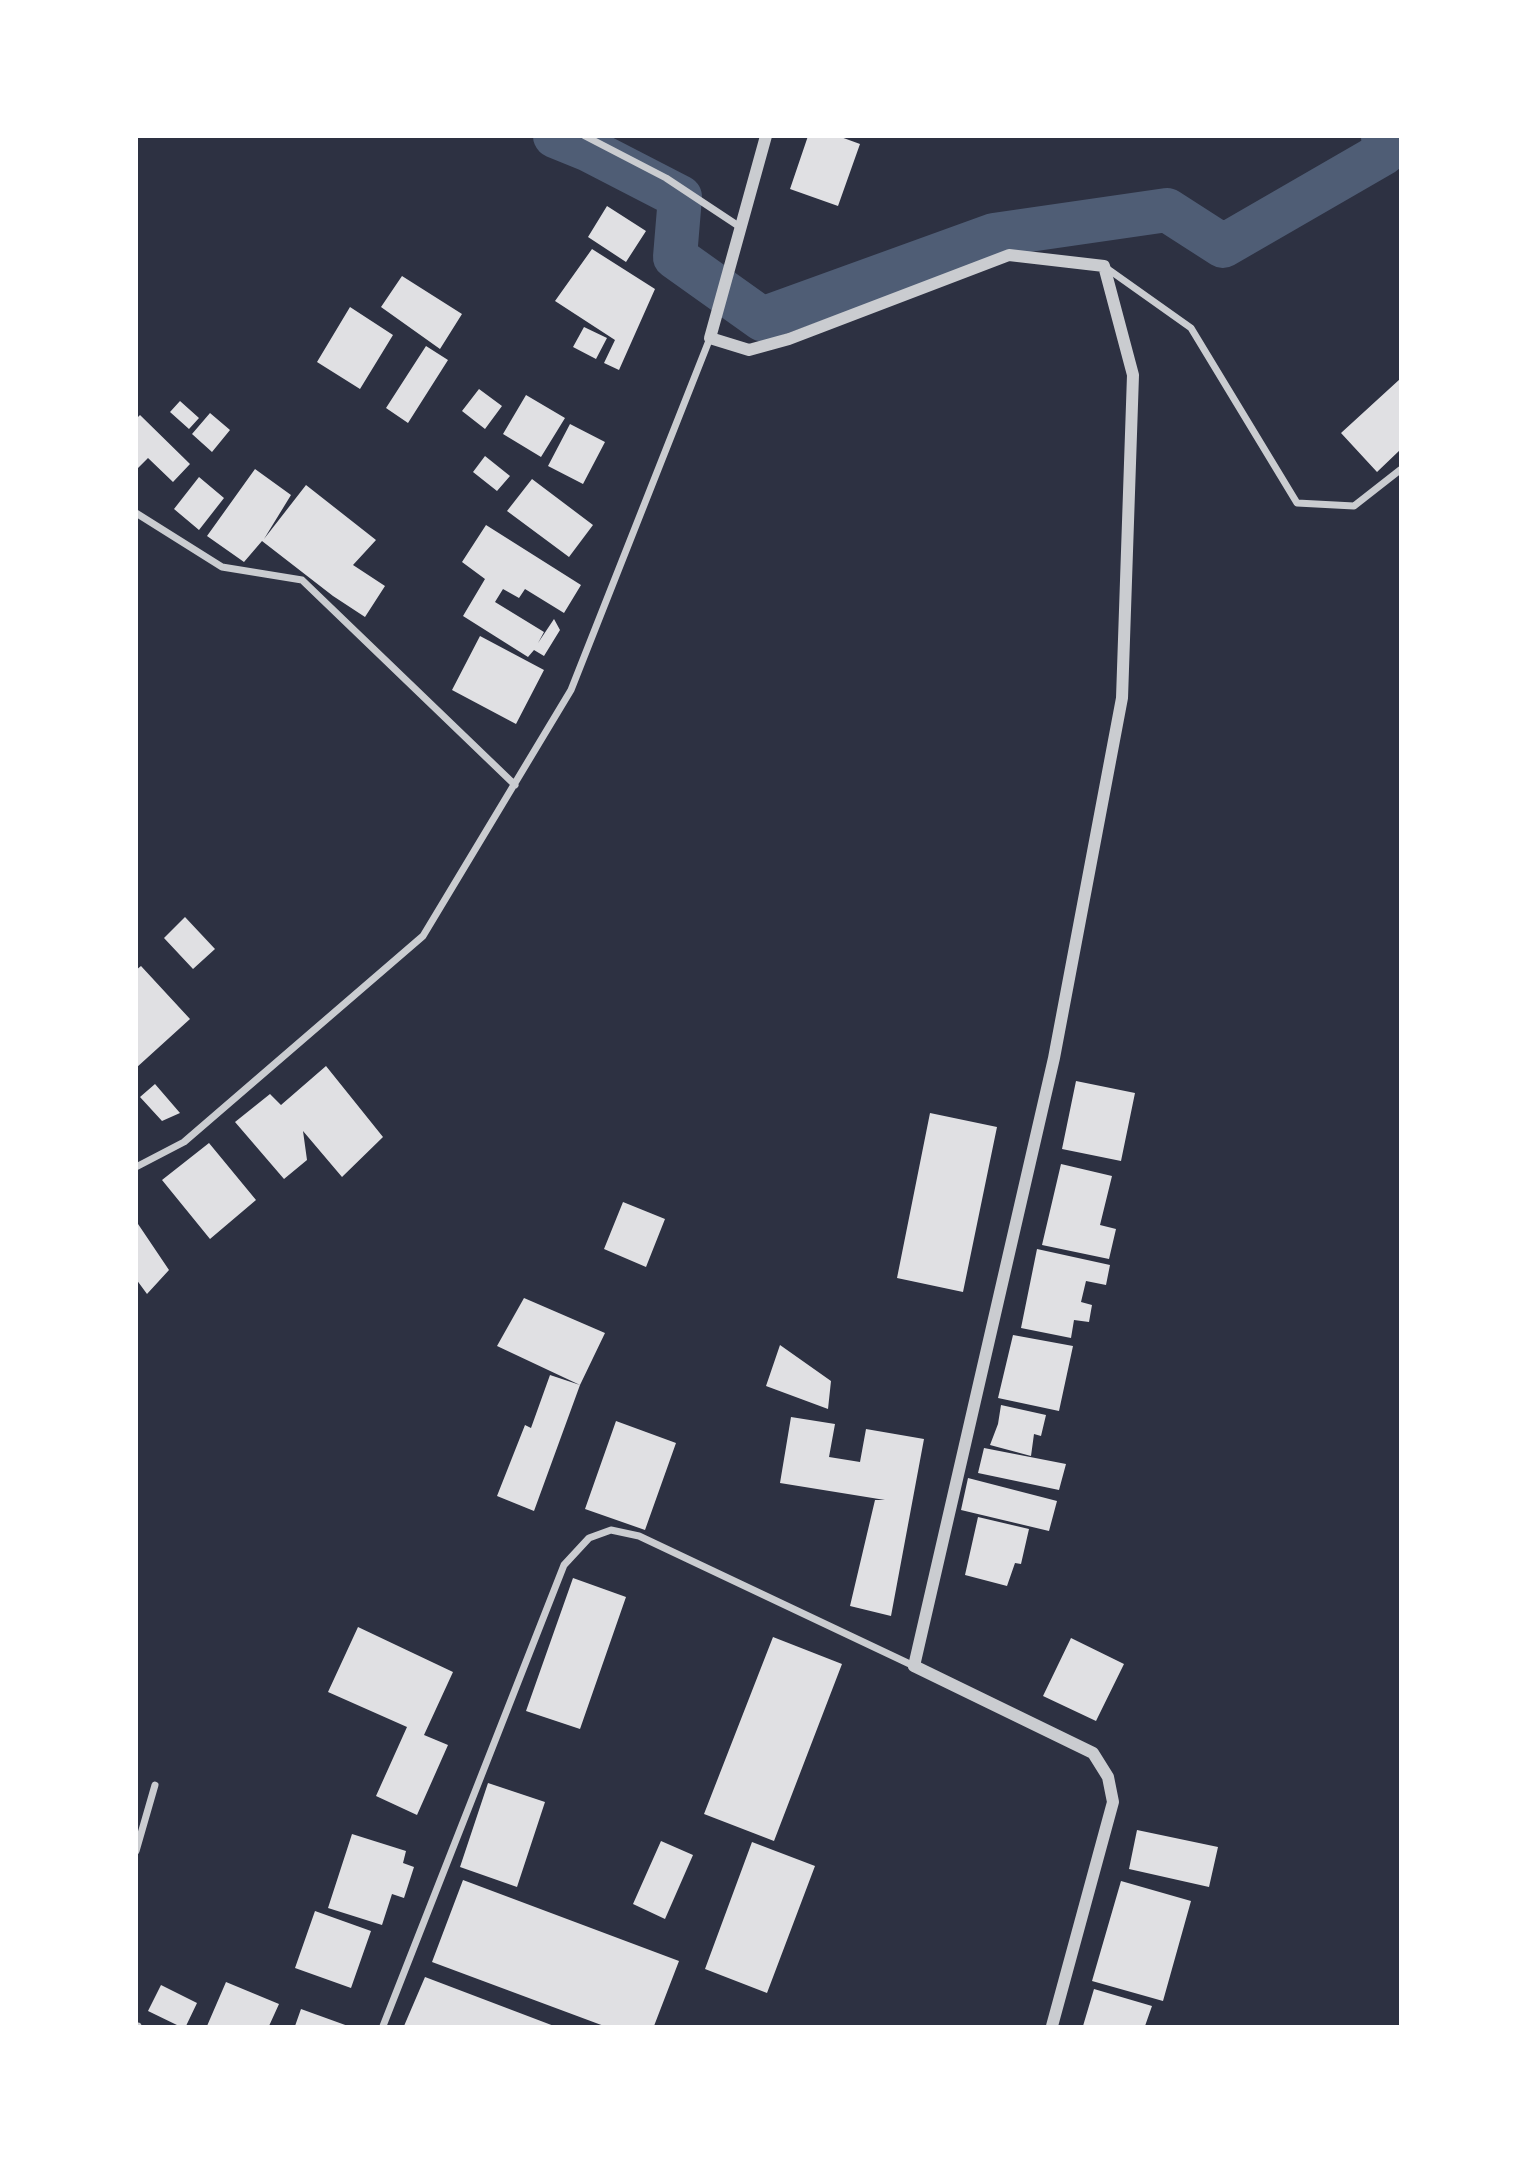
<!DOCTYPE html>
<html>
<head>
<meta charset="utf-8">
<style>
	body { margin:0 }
	#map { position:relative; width:1537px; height:2163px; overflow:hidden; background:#2d3142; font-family:"Archivo Narrow",sans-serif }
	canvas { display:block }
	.frame { position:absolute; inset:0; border:138px solid #fff; pointer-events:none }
</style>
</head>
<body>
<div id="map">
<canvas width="1537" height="2163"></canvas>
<div class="frame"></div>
</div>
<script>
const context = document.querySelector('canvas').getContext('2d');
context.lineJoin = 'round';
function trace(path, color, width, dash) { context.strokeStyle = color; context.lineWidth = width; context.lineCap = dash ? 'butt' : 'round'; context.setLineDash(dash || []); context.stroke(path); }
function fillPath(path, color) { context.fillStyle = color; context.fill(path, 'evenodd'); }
trace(new Path2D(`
	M555 136 587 149 680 197 675 257 762 319 994 235 1167 210 1223 246 1384 153 1383 136`), '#4f5d75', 44);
fillPath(new Path2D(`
	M808 136H838L860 144 838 206 790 189Z
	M607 206 646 231 626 262 588 237Z
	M592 249 655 289 619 370 604 363 615 340 555 301Z
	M402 276 462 314 440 349 381 307Z
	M350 307 393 335 360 389 317 362Z
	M584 327 607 338 596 359 573 347Z
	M426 346 448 360 408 423 386 408Z
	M1400 379V450L1377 472 1341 433Z
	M479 389 502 406 485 429 462 411Z
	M526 395 565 418 541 457 503 434Z
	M180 401 199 418 189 429 170 412Z
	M210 413 230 430 212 452 192 434Z
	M140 415 190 464 173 482 148 458 136 470V419Z
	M570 424 605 442 583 484 548 466Z
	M485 456 510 476 497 491 473 472Z
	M255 469 291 495 264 539 306 485 376 540 353 565 385 586 365 617 333 596 262 541 244 562 207 536Z
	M199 477 224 498 199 530 174 509Z
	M532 479 593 525 569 557 507 511Z
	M486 525 581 585 564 613 525 589 519 598 503 589 495 602 544 632 538 643 554 619 560 630 544 656 534 650 528 657 463 616 485 579 462 562Z
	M480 636 544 670 516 724 452 690Z
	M185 917 215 949 193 969 164 938Z
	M141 966 190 1019 136 1068V970Z
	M326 1066 383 1137 342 1177 303 1131 307 1160 284 1179 235 1122 270 1094 281 1105Z
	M1076 1081 1135 1093 1121 1161 1062 1149Z
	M155 1084 180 1113 162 1121 140 1097Z
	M930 1113 997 1127 963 1292 897 1278Z
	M209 1143 256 1200 210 1239 162 1180Z
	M1061 1164 1112 1176 1100 1225 1116 1229 1109 1259 1042 1245Z
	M623 1202 665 1219 646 1267 604 1249Z
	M136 1221 169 1270 147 1294 136 1279Z
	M1037 1249 1110 1265 1106 1285 1086 1281 1081 1302 1092 1305 1089 1322 1074 1320 1071 1338 1021 1328Z
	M524 1298 605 1333 580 1385 534 1511 497 1496 525 1425 531 1428 550 1375 580 1385 497 1346Z
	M1013 1335 1073 1346 1059 1411 998 1398Z
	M780 1345 831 1381 828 1409 766 1386Z
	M1001 1405 1046 1415 1041 1436 1034 1434 1031 1456 990 1445 998 1424Z
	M791 1417 835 1424 829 1457 860 1462 866 1429 924 1439 891 1616 850 1606 875 1500H885L780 1483Z
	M616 1421 676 1443 645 1530 585 1509Z
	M984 1448 1066 1464 1059 1490 978 1473Z
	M968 1478 1057 1501 1049 1531 961 1510Z
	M978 1517 1029 1529 1021 1564 1015 1563 1007 1586 965 1575Z
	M573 1578 626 1597 580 1729 526 1711Z
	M358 1627 453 1672 424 1735 448 1745 417 1815 376 1796 407 1727 328 1692Z
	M773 1637 842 1664 774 1841 704 1814Z
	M1071 1638 1124 1664 1096 1721 1043 1696Z
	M488 1783 545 1802 517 1887 460 1867Z
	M1137 1830 1218 1847 1209 1887 1129 1869Z
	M352 1834 406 1851 403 1863 414 1867 404 1898 392 1894 382 1925 328 1908Z
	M661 1841 693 1855 665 1919 633 1904Z
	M752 1842 815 1866 767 1993 705 1969Z
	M463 1880 679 1961 654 2026H604L432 1962Z
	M1121 1881 1191 1901 1163 2001 1092 1981Z
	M315 1911 371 1931 351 1988 295 1968Z
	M425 1977 554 2026H404Z
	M226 1982 279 2004 269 2026H207Z
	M161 1985 197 2003 186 2026H179L148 2011Z
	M1094 1989 1152 2006 1145 2026H1083Z
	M301 2009 348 2026H295Z`), '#e0e0e3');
trace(new Path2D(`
	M585 136 666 178 740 227
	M1105 267 1191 328 1297 503 1354 506 1400 470
	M136 513 222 567 302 580 515 785
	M136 1167 184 1142 423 936 571 690 710 338
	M136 1851 155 1785
	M136 2026H138
	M383 2026 564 1565 589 1538 611 1530 639 1536 914 1666`), '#caccd0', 7);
trace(new Path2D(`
	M766 136 710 338 749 350 789 339 1009 255 1104 266 1133 375 1122 698 1054 1058 914 1666 1093 1753 1108 1777 1113 1802 1052 2026`), '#caccd0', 12);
</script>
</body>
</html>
